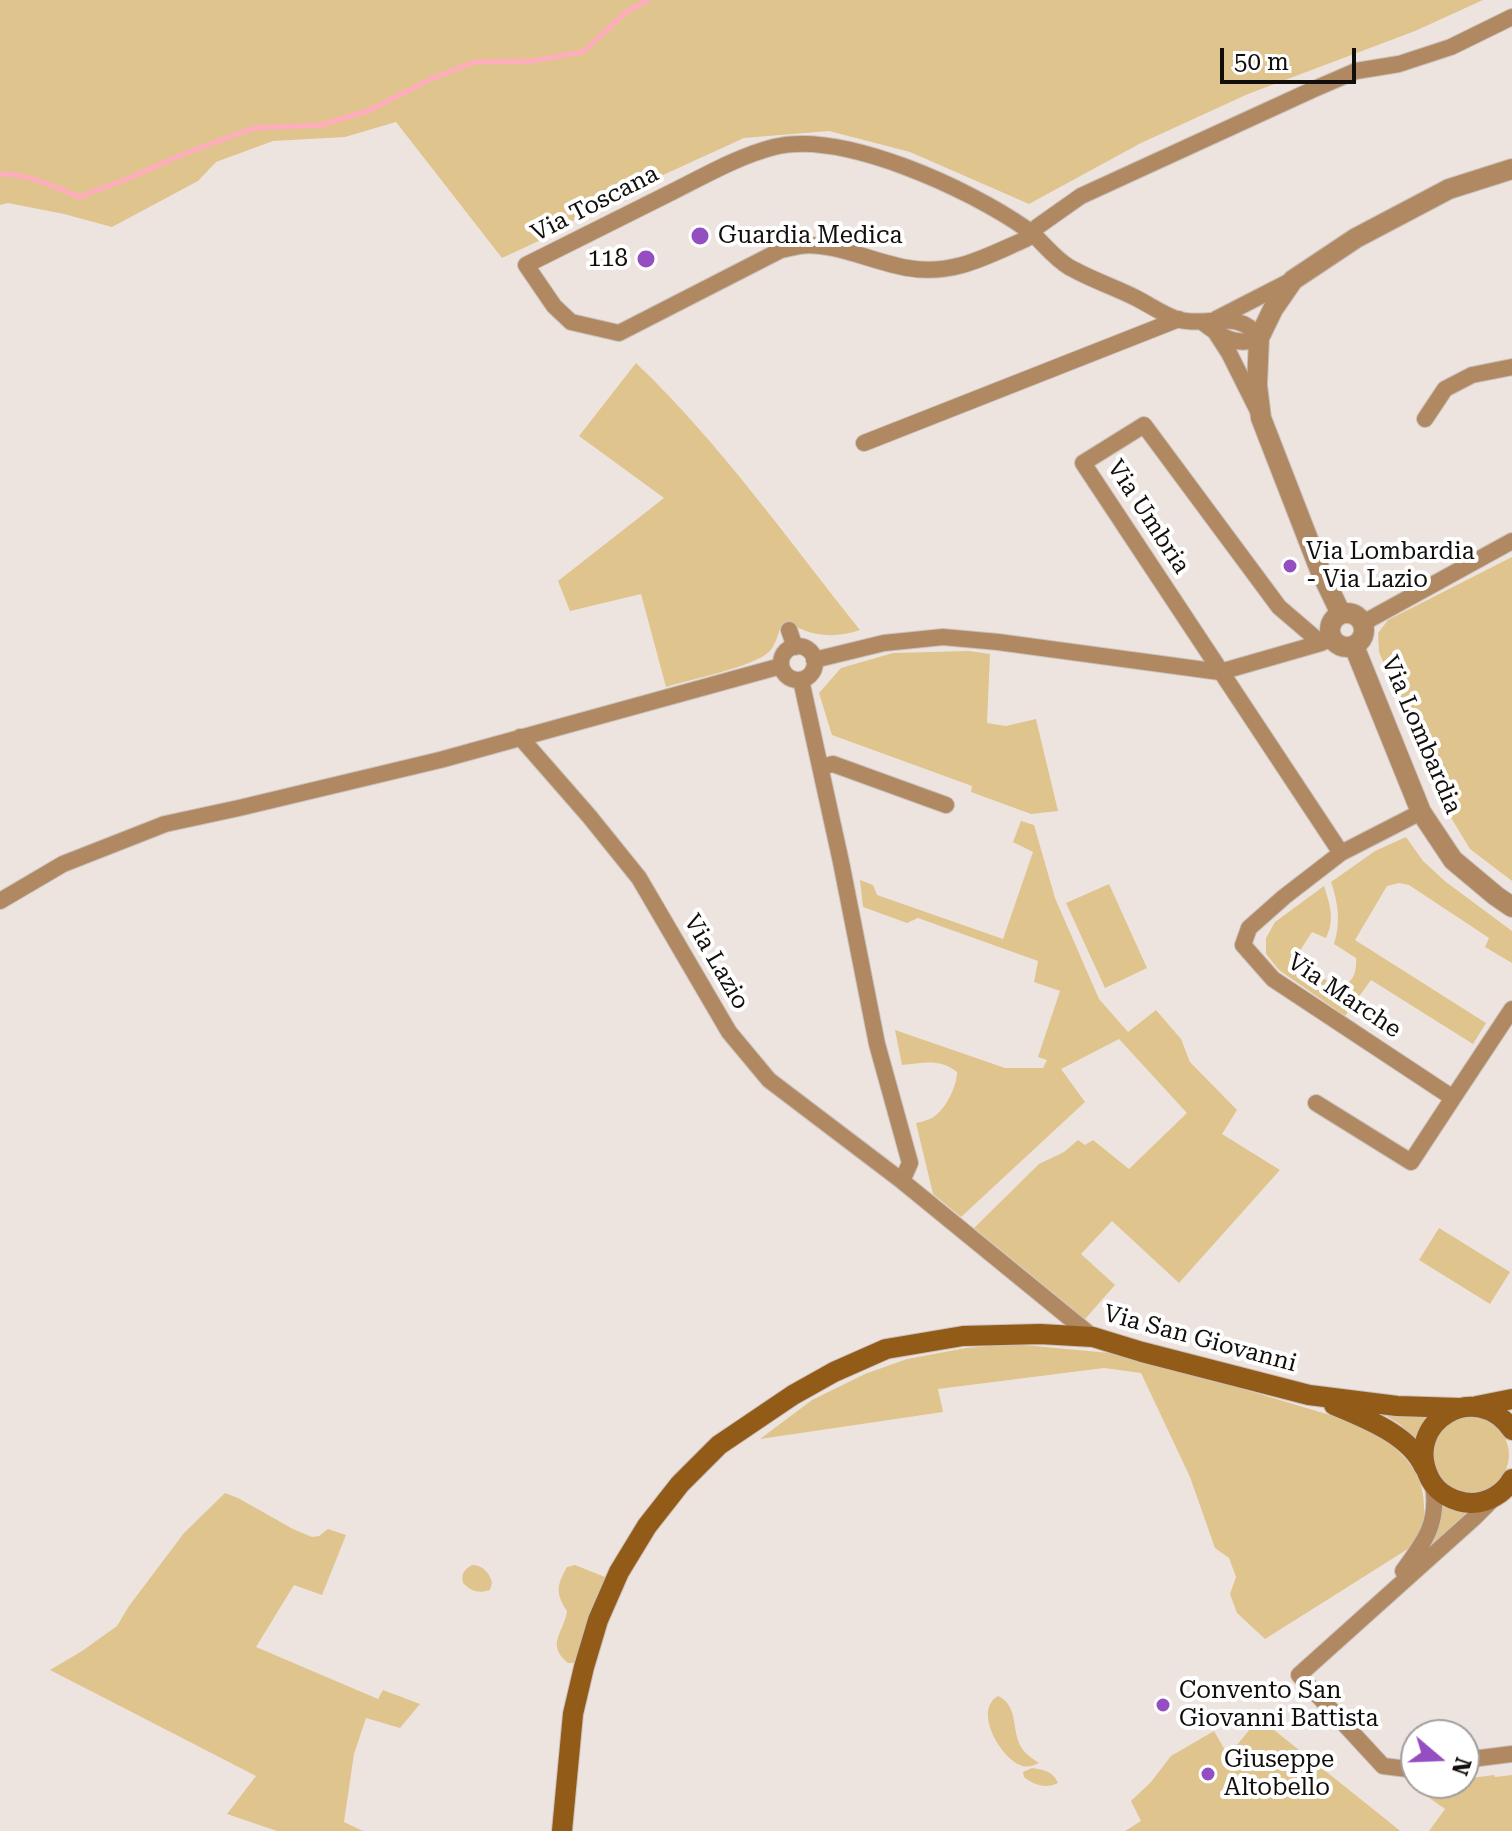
<!DOCTYPE html>
<html>
<head>
<meta charset="utf-8">
<style>
	body { margin:0 }
	#map { position:relative; width:1512px; height:1831px; overflow:hidden; background:#eee4df; font-family:"Roboto Serif",serif }
	canvas { display:block }
	.north { position:absolute; left:1400px; top:1719px; width:80px; height:80px; box-sizing:border-box; background:#fff; border:2px solid #a09f9e; border-radius:50%; rotate:109deg; font-size:22px; font-weight:700; line-height:32px; text-align:center; color:#110e0c }
	.north::after { content:''; display:block; margin:auto; width:28px; height:36px; background:#944ec1; clip-path:polygon(50% 0,100% 100%,50% 72%,0 100%) }
	.scale { position:absolute; left:1220px; top:48px; width:136px; height:36px; box-sizing:border-box; border:4px solid #110e0c; border-top:0; padding-left:10px; font-size:24px; line-height:28px; white-space:nowrap; color:#110e0c; -webkit-text-stroke:6px #fff; paint-order:stroke }
</style>
</head>
<body>
<div id="map">
<canvas width="1512" height="1831"></canvas>
<div class="north">N</div>
<div class="scale">50 m</div>
</div>
<script>
const context = document.querySelector('canvas').getContext('2d');
context.lineJoin = 'round';
function fillPath(path, color) { context.fillStyle = color; context.fill(path, 'evenodd'); }
function trace(path, color, width, dash) { context.strokeStyle = color; context.lineWidth = width; context.lineCap = dash ? 'butt' : 'round'; context.setLineDash(dash || []); context.stroke(path); }
function label(font, color, halo, rows, align = 'center') {
  context.font = font + ' "Roboto Serif",serif'; context.lineWidth = 8; context.setLineDash([]); context.textBaseline = 'middle'; context.strokeStyle = halo; context.fillStyle = color; for (const [text, x, y, turn = 0] of rows) {
    context.save(); context.translate(x, y); context.rotate((+turn || 0) * Math.PI / 180); context.textAlign = isNaN(turn) ? turn : align; if (halo) context.strokeText(text, 0, 0); context.fillText(text, 0, 0); context.restore();
  }
}
fillPath(new Path2D(`
	M0 0H1483L1415 31 1248 94 1141 143 1029 204 910 152 829 131 744 138 604 202 543 239 502 258 396 122 345 137 273 141 216 162 198 181 112 227 64 214 8 203 0 205Z
	M636 363C719 442 788 540 860 630 837 638 814 637 793 625L780 629C777 637 775 646 769 652 755 666 689 680 666 687L641 594 570 611 558 581 664 498 579 436Z
	M1512 557V881L1470 849 1439 798 1379 652 1378 633 1388 620Z
	M969 651 990 654 987 723 1006 726 1036 719 1058 811 1031 814 971 792 972 786 832 735 819 693 841 668 893 653Z
	M1021 821 1034 825 1055 898 1099 999 1128 1032 1156 1010 1181 1039 1190 1062 1237 1110 1222 1134 1280 1170 1179 1283 1112 1221 1081 1254 1115 1285 1085 1319 974 1228 1039 1164 1064 1152 1078 1140 1085 1145 1093 1140 1129 1169 1187 1113 1119 1039 1061 1069 1085 1102 961 1217 933 1194 916 1123C920 1122 925 1121 930 1119 944 1113 957 1087 957 1072 940 1058 922 1063 902 1065L895 1030 1005 1068H1043L1047 1060 1038 1057 1060 991 1034 982 1038 961 918 918 907 923 863 907 860 880 873 885 877 895 1003 939 1033 852 1013 842Z
	M1406 837 1423 861 1446 882 1512 931V963L1485 947 1489 938 1409 885 1399 883 1387 886 1355 940 1486 1023 1473 1044 1371 980 1345 1016 1279 970 1266 954V938L1275 922 1324 886C1330 905 1335 919 1326 938L1312 932 1294 960 1339 988C1353 983 1357 973 1356 958L1334 944C1341 923 1338 902 1331 882L1375 851Z
	M1109 884 1147 968 1105 988 1066 903Z
	M1439 1228 1510 1272 1490 1304 1419 1260Z
	M1013 1344 1110 1353 1169 1367 1350 1421C1385 1437 1424 1462 1424 1506 1424 1512 1425 1520 1423 1525 1421 1533 1415 1541 1411 1547L1265 1639 1237 1613 1230 1594 1236 1577 1229 1558 1215 1548 1190 1477 1141 1373 1104 1368 938 1389 943 1412 760 1439 812 1400 865 1374 907 1359 966 1348Z
	M1385 1415 1431 1416 1419 1443 1401 1425Z
	M1433 1455a38 38 0 1 1 76 0a38 38 0 1 1-76 0Z
	M225 1493 238 1498 293 1529 312 1537 319 1536 328 1529 346 1535 322 1595 294 1585 256 1647 378 1699 383 1690 420 1704 400 1728 366 1718 354 1754 344 1822 363 1831H277L227 1814 256 1776 50 1670 82 1651 117 1626 129 1606 184 1533Z
	M1443 1505 1466 1513 1429 1547 1438 1523Z
	M472 1565C483 1565 490 1573 492 1583L490 1590C478 1594 471 1591 463 1583 461 1573 464 1570 472 1565Z
	M575 1565 610 1579 579 1663H568C545 1644 564 1633 567 1611 555 1593 557 1585 567 1567Z
	M998 1696C1020 1706 1010 1732 1023 1750 1027 1755 1033 1759 1039 1763 1033 1766 1026 1768 1020 1765 1000 1757 973 1710 998 1696Z
	M1259 1718 1393 1825 1400 1831H1125L1141 1821 1131 1801 1151 1782 1171 1756 1214 1731 1226 1752 1237 1745Z
	M1032 1768C1044 1770 1053 1771 1058 1783 1046 1789 1034 1785 1024 1777L1023 1772Z
	M1494 1775 1495 1777 1512 1775V1831H1429L1445 1809 1428 1797C1437 1779 1446 1783 1464 1783V1779Z`), '#dfc48e');
trace(new Path2D(`
	M0 174C27 173 55 187 79 197L127 179 186 153 254 128 321 125 368 111 429 80 474 62 532 61 583 52 625 13 648 0`), '#ffadbc', 5);
const minor = new Path2D(`
	M1037 227 1081 196 1312 90 1356 71 1399 64 1451 47 1512 17
	M1025 228C969 189 843 130 774 147 739 156 706 175 674 191 625 216 575 240 526 265L554 306 571 322 619 333 781 250C787 249 793 247 799 246 832 241 875 263 908 268 953 276 987 256 1026 239
	M1037 238C1047 248 1057 260 1069 267 1090 279 1114 287 1136 298 1150 305 1165 316 1180 320 1208 327 1240 308 1259 338 1237 348 1220 336 1202 322
	M1216 319 1292 280
	M1216 333 1229 353 1258 411
	M1425 419 1445 389 1472 375 1512 367
	M864 443 1179 319
	M1363 623 1512 541
	M789 630 795 647
	M1321 643 1279 607 1144 425 1083 463 1341 853
	M781 663a17 17 0 1 1 34 0a17 17 0 1 1-34 0Z
	M814 660 884 643 943 637 998 642 1220 672 1321 643 1332 638
	M801 680 841 862 877 1044 910 1163 902 1181
	M520 737 589 816 639 878 729 1032 769 1080 902 1181 1093 1337
	M821 767 833 764 946 805
	M1421 812 1341 853 1284 897 1249 928 1243 945 1273 979 1453 1098 1512 1009
	M0 901 63 864 165 824 239 808 440 760 781 666
	M1316 1103 1411 1162 1453 1098
	M1403 1571C1425 1541 1439 1523 1433 1485
	M1464 1760 1512 1754
	M1416 1770 1383 1766 1299 1675 1474 1518 1493 1499`);
const tertiary = new Path2D(`
	M1330 630a17 17 0 1 1 34 0a17 17 0 1 1-34 0Z
	M1341 614 1320 570 1261 418 1257 385 1259 338 1273 309 1293 280 1356 238 1449 189 1512 169
	M1354 646 1421 812 1453 860 1496 896 1512 907`);
const secondary = new Path2D(`
	M1334 1405C1365 1418 1410 1435 1424 1467
	M1477 1406 1512 1399
	M1512 1430C1477 1378 1401 1422 1430 1479 1438 1494 1454 1502 1471 1503 1487 1503 1504 1494 1512 1479
	M562 1831 573 1714 584 1667 598 1620 619 1572 647 1526 680 1484 719 1445 793 1395 834 1372 886 1349 963 1336 1040 1334 1093 1337 1142 1352 1309 1395 1397 1406 1459 1408`);
trace(minor, '#cbc2bd', 18);
trace(tertiary, '#cbc2bd', 22);
trace(secondary, '#cbc2bd', 22);
trace(minor, '#b08963', 16);
trace(tertiary, '#b08963', 20);
trace(secondary, '#935b18', 20);
for (const [x, y, r, color] of [
	[700,236,10,"#944ec1"],
	[646,259,10,"#944ec1"],
	[1290,566,8,"#944ec1"],
	[1163,1705,8,"#944ec1"],
	[1208,1774,8,"#944ec1"]
]) { const dot = new Path2D(); dot.arc(x, y, r, 0, 2 * Math.PI); context.fillStyle = color; context.fill(dot); trace(dot, '#fff', 3); }
label('24px', '#110e0c', '#fff', [
	["Via Toscana",595,204,-27],
	["Via Umbria",1148,517,57],
	["Via Lombardia",1421,735,67],
	["Via Lazio",716,962,60],
	["Via Marche",1344,996,34],
	["Via San Giovanni",1200,1339,15]
]);
label('24px', '#110e0c', '#fff', [
	["Guardia Medica",718,236],
	["118",628,259,"right"],
	["Via Lombardia",1306,552],
	["- Via Lazio",1306,580],
	["Convento San",1179,1691],
	["Giovanni Battista",1179,1719],
	["Giuseppe",1224,1760],
	["Altobello",1224,1788]
], 'left');
</script>
</body>
</html>
